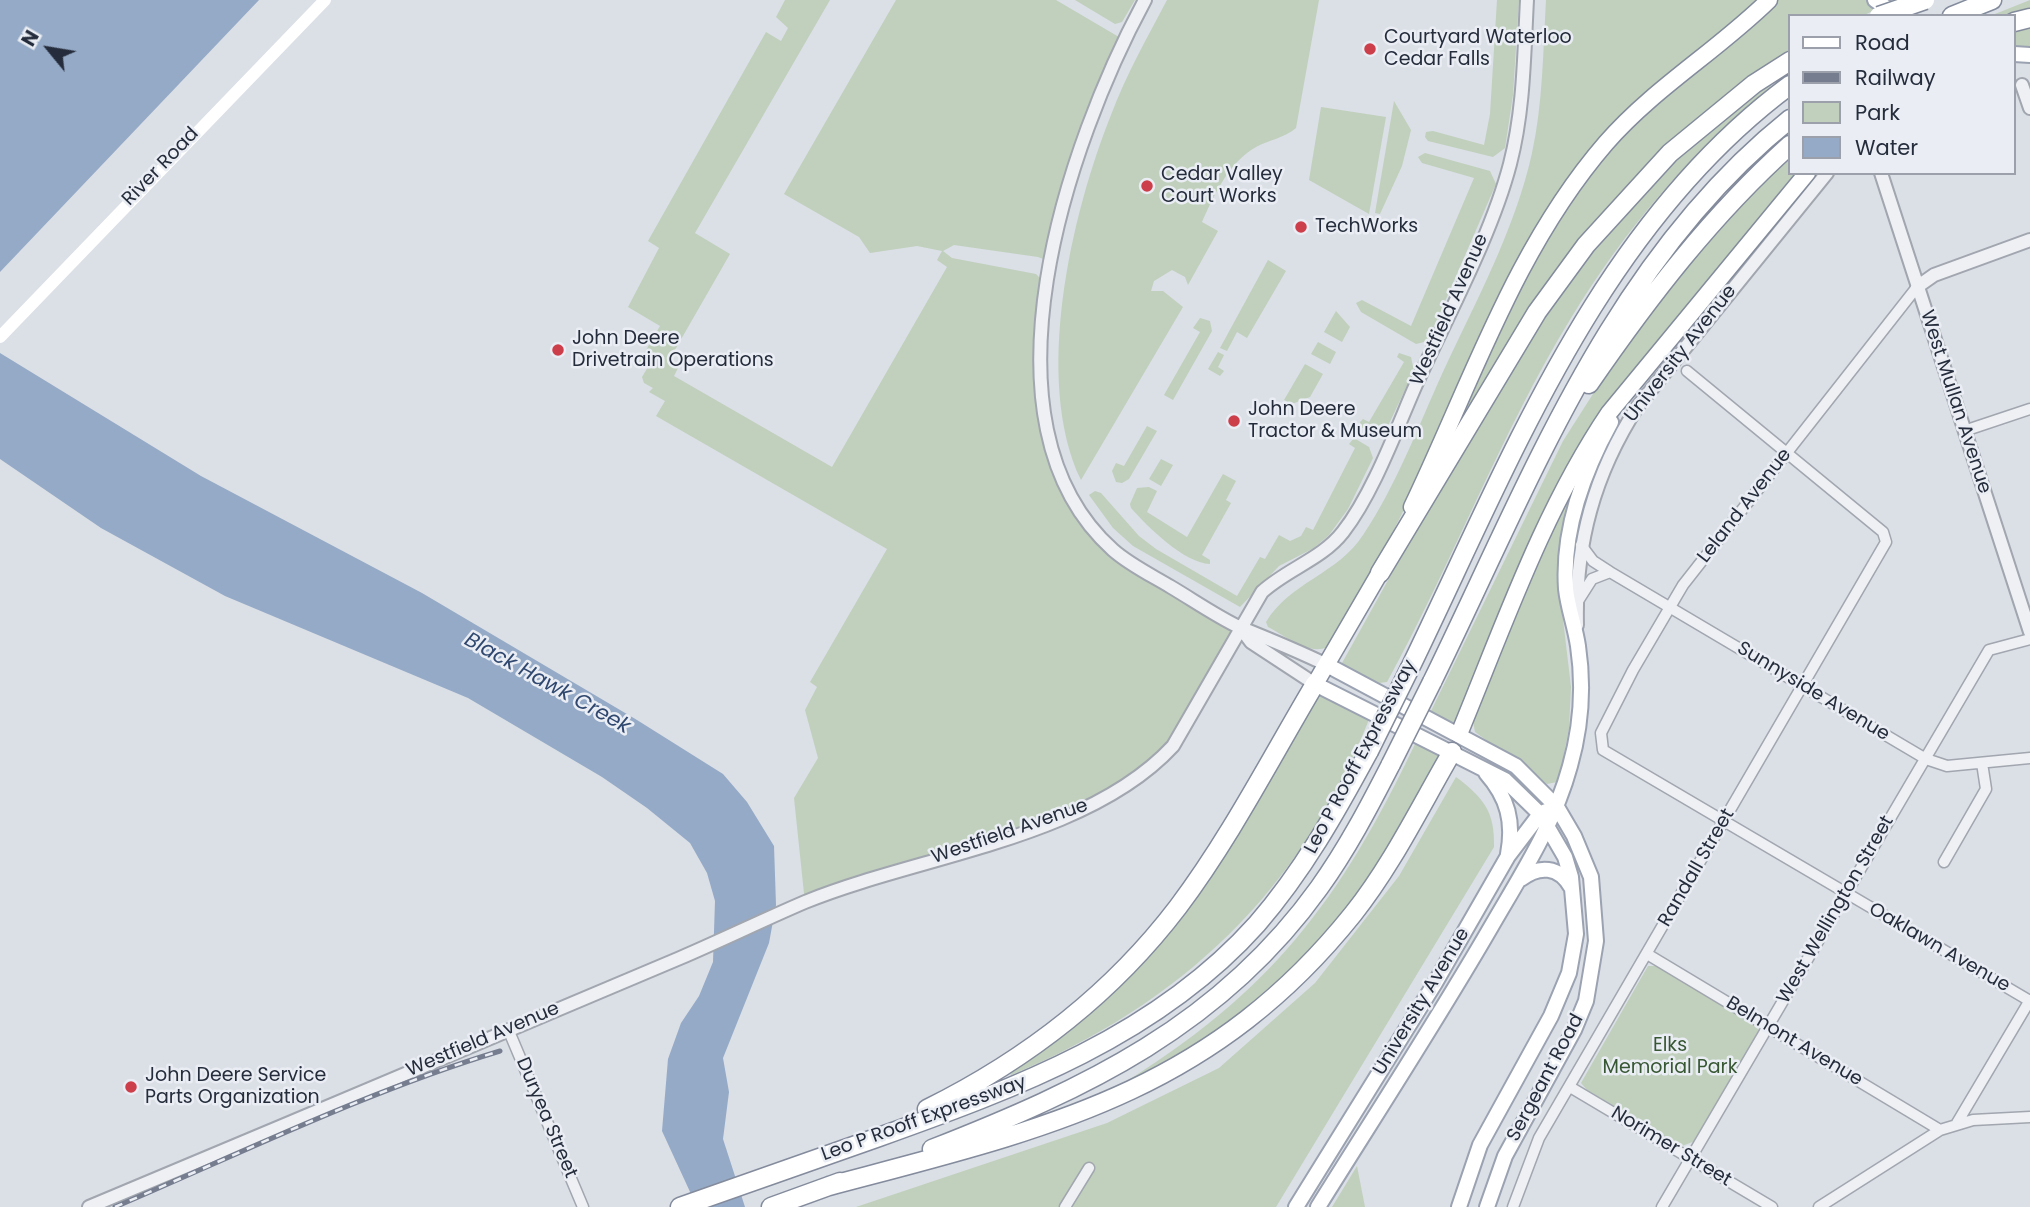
<!DOCTYPE html>
<html>
<head>
<meta charset="utf-8">
<style>
	body { margin:0 }
	#map { position:relative; width:2030px; height:1207px; overflow:hidden; background:#dbdfe6; font-family:Poppins,sans-serif }
	canvas { display:block }
	.legend { position:absolute; left:1788px; top:14px; width:228px; height:161px; box-sizing:border-box; background:#eaeef4; border:2px solid #9ba0aa; margin:0; padding:9px 12px; list-style:none; font-size:21px; color:#252c3b }
	.legend li { display:flex; align-items:center; gap:14px; height:35px }
	.legend b { width:35px; border:2px solid #9ba0aa }
	.north { position:absolute; left:14px; top:14px; width:70px; height:70px; -webkit-text-stroke:5px #eaeef4; paint-order:stroke; rotate:300deg; font-size:19px; font-weight:700; line-height:28px; text-align:center; color:#252c3b }
	.north::after { content:''; display:block; margin:auto; width:24px; height:32px; background:#252c3b; clip-path:polygon(50% 0,100% 100%,50% 72%,0 100%) }
</style>
</head>
<body>
<div id="map">
<canvas width="2030" height="1207"></canvas>
<ul class="legend">
<li><b style="height:9px;background:#fff"></b>Road</li>
<li><b style="height:9px;background:#757d8f"></b>Railway</li>
<li><b style="height:19px;background:#c0d0bc"></b>Park</li>
<li><b style="height:19px;background:#95aac6"></b>Water</li>
</ul>
<div class="north">N</div>
</div>
<script>
const context = document.querySelector('canvas').getContext('2d');
context.lineJoin = 'round';
function fillPath(path, color) { context.fillStyle = color; context.fill(path, 'evenodd'); }
function trace(path, color, width, dash) { context.strokeStyle = color; context.lineWidth = width; context.lineCap = dash ? 'butt' : 'round'; context.setLineDash(dash || []); context.stroke(path); }
function label(font, color, halo, rows, align = 'center') {
  context.font = font + ' Poppins,sans-serif'; context.lineWidth = 5; context.setLineDash([]); context.textBaseline = 'middle'; context.strokeStyle = halo; context.fillStyle = color; for (const [text, x, y, turn = 0] of rows) {
    context.save(); context.translate(x, y); context.rotate((+turn || 0) * Math.PI / 180); context.textAlign = isNaN(turn) ? turn : align; if (halo) context.strokeText(text, 0, 0); context.fillText(text, 0, 0); context.restore();
  }
}
fillPath(new Path2D(`
	M785 0H830L695 233 730 254 668 362 678 368 674 376 832 467 947 267 937 260 942 251 917 246 870 253 859 237 784 194 896 0H1056L1124 40 1105 79 1051 262 1038 257 954 245 943 251 952 258 1036 274 1047 285 1043 333 1053 463 1112 549 1240 627 1155 765 1056 820 805 903 794 798 818 758 805 710 817 687 810 682 887 549 656 416 665 401 649 392 653 388 644 383 642 377 648 367 639 362 660 326 628 307 659 248 648 241 766 32 781 41 788 28 776 17Z
	M1075 0H1135L1122 22 1115 24Z
	M1167 0H1319L1296 128C1284 138 1269 140 1256 147 1229 162 1214 195 1202 222L1218 231 1188 285 1185 277 1172 270 1154 281 1151 291H1163L1183 307 1081 480C1033 380 1071 215 1111 115 1126 75 1147 38 1167 0Z
	M1497 0H1519L1513 95 1505 148 1493 157 1428 141 1425 137 1426 132 1433 131 1484 145 1490 114Z
	M1546 0H1761L1638 102 1572 178 1377 563 1327 647C1309 656 1284 635 1268 627L1266 622C1290 582 1338 574 1363 535 1396 486 1418 427 1442 374 1475 303 1515 230 1532 153 1543 103 1543 51 1546 0Z
	M1777 0H1866L1877 9 1862 16H1790V54L1643 172 1441 462 1515 299 1558 219 1608 151 1642 114Z
	M2030 0V14H1995Z
	M2030 27V50L2014 49V32Z
	M1769 84 1771 86C1691 152 1625 229 1571 318 1501 432 1452 564 1387 682L1379 683 1343 665 1342 663C1428 511 1507 352 1617 216 1658 167 1718 122 1769 84Z
	M1394 101 1411 130 1402 166 1380 214 1375 213Z
	M1321 107 1386 117 1369 214 1309 180Z
	M1425 153 1490 171 1496 184 1430 336 1424 342 1416 344 1361 312 1356 303 1362 300 1411 326 1474 178 1422 163 1418 157Z
	M1790 156V173H1795L1618 393 1455 724 1431 711 1563 441 1635 328 1747 195Z
	M1268 260 1286 271 1247 338 1237 332 1227 351 1220 348Z
	M1336 311 1350 327 1342 342 1324 332Z
	M1200 318 1210 321 1212 331 1173 400 1164 395 1200 332 1193 328Z
	M1318 342 1336 352 1330 364 1311 354Z
	M1218 352 1224 355 1218 367 1224 371 1220 376 1208 369Z
	M1399 353 1411 357 1414 371 1386 430C1377 437 1370 432 1361 427L1360 422 1363 419 1369 422 1404 362 1397 357Z
	M1305 364 1323 374 1310 397 1292 404 1284 400Z
	M1147 426 1157 431 1129 479 1122 483 1116 482 1112 471 1116 463 1124 466Z
	M1354 438 1369 447 1373 458 1348 509 1329 535 1314 548 1279 566 1240 607 1133 546 1113 528 1089 495 1095 491 1101 493 1139 536 1156 549 1237 596 1260 557 1265 559 1279 535 1290 541 1301 536 1306 527 1313 530 1355 448 1349 444Z
	M1585 458 1560 594 1571 687 1569 728 1560 775 1557 782 1547 784 1475 732 1473 721 1549 531Z
	M1161 459 1173 465 1161 486 1149 479Z
	M1223 474 1236 481 1226 500 1231 503 1202 555 1210 560V564C1184 563 1148 527 1131 508L1130 504 1137 488 1149 487 1157 491 1147 512 1187 537Z
	M1320 692 1370 717C1301 891 1182 1004 1011 1075L1009 1071 1181 917 1207 882Z
	M1416 742 1442 758 1373 879 1292 975 1189 1054 1119 1086C1270 993 1340 902 1416 742Z
	M1456 777C1484 798 1495 812 1494 847L1276 1207H856L1107 1123 1219 1068 1315 983 1399 876Z
	M1648 966H1656L1755 1024 1759 1030 1695 1141 1682 1146 1587 1090 1581 1083Z
	M1357 1166 1365 1207H1332Z`), '#c0d0bc');
fillPath(new Path2D(`
	M0 0H259L0 272Z
	M0 353 201 476 422 593 637 720 723 774 747 802 774 846 776 905 769 943 723 1058 729 1092 723 1139 745 1207H697L662 1131 668 1059 681 1023 699 996 713 962 715 901 707 873 690 843 647 808 602 777 468 698 225 596 101 528 0 459Z`), '#95aac6');
const minor = new Path2D(`
	M1917 287 1683 585 1633 670 1601 733 1603 750 2030 1001
	M1964 431 2030 409
	M1581 545 1593 561 1610 572 1926 759 1947 766 2030 758
	M1578 601 1592 579 1610 572
	M1944 862 1986 789 1982 763
	M1647 954 1940 1130
	M508 1029 583 1207
	M1570 1087 1772 1207
	M1957 1123 2030 1000
	M1065 1207 1089 1168
	M1513 1207 1539 1138 1886 542 1883 532 1687 371
	M1662 1207 1989 650 2030 639
	M1819 1207 1940 1130 1973 1120 2030 1117`);
const tertiary = new Path2D(`
	M1145 0C1069 141 970 422 1113 550 1130 565 1151 575 1171 587 1193 600 1216 616 1239 627 1269 639 1298 651 1327 665
	M2022 85 2030 108
	M1881 173 2030 632
	M1917 287 1934 275 2030 240
	M1577 625C1575 544 1594 474 1638 406L1827 173
	M1240 627 1251 642 1315 684
	M89 1207C286 1124 484 1042 680 958 722 940 763 920 805 902 920 855 1087 839 1173 746L1262 592C1287 569 1322 559 1343 532 1372 495 1395 433 1414 389 1445 320 1491 237 1510 164 1524 110 1524 55 1527 0`);
const primary = new Path2D(`
	M1875 0 1897 15
	M2014 54 2030 55
	M1327 665 1516 766 1557 807 1574 836 1591 877 1596 941 1586 1001 1574 1030 1505 1156 1487 1207
	M1315 684 1505 780 1540 814 1565 857 1571 877 1576 934 1569 973 1551 1016 1480 1145 1459 1207
	M1486 773C1508 798 1514 822 1508 854
	M1521 879C1539 865 1559 866 1571 887
	M1296 1207 1435 983 1508 856 1540 814 1546 811
	M1318 1207C1376 1114 1436 1022 1491 927 1521 875 1554 825 1570 766 1581 727 1584 686 1578 646 1575 626 1568 608 1566 589 1562 531 1584 471 1611 422`);
const trunk = new Path2D(`
	M1412 507C1471 384 1515 248 1606 143 1654 88 1717 51 1769 0
	M1315 684 1386 562
	M1459 734C1504 625 1543 511 1609 413L1807 173`);
const motorway = new Path2D(`
	M1952 16 1992 0
	M2014 22 2030 18
	M1589 384C1649 297 1712 215 1790 145
	M1380 573 1537 312 1586 245 1670 153 1754 84 1790 61
	M1410 668C1511 460 1598 227 1790 85
	M1432 682C1530 482 1611 262 1790 119
	M927 1109C1026 1060 1111 995 1178 907 1230 838 1271 758 1315 684
	M932 1149C1085 1089 1220 1026 1319 888 1347 849 1369 807 1391 764
	M829 1186C1040 1130 1208 1095 1353 914 1392 865 1420 807 1452 752
	M680 1207C746 1184 813 1160 879 1137 1016 1088 1157 1036 1257 924 1303 871 1336 812 1369 751
	M771 1207 840 1182`);
trace(minor, '#a1a6af', 13);
trace(tertiary, '#a1a6af', 16);
trace(primary, '#9ba2b1', 18);
trace(trunk, '#838b9c', 19);
trace(motorway, '#838b9c', 21);
trace(minor, '#eef0f4', 10);
trace(tertiary, '#eef0f4', 12);
trace(new Path2D(`
	M0 337 325 0`), '#fff', 12);
trace(primary, '#fff', 14);
trace(trunk, '#fff', 16);
trace(motorway, '#fff', 18);
const rail = new Path2D(`
	M115 1207C241 1153 368 1091 500 1051`);
trace(rail, '#757d8f', 5);
trace(rail, '#eaeef4', 2.5, [8]);
const motorwayBridge = new Path2D(`
	M1879 16 1925 0
	M1369 751 1410 668
	M1391 764 1432 682`);
trace(motorwayBridge, '#838b9c', 21, []);
trace(motorwayBridge, '#fff', 18);
for (const [x, y, r, color] of [
	[1370,49,7,"#cd3e4b"],
	[1147,186,7,"#cd3e4b"],
	[1301,227,7,"#cd3e4b"],
	[558,350,7,"#cd3e4b"],
	[1234,421,7,"#cd3e4b"],
	[131,1087,7,"#cd3e4b"]
]) { const dot = new Path2D(); dot.arc(x, y, r, 0, 2 * Math.PI); context.fillStyle = color; context.fill(dot); trace(dot, '#eaeef4', 2.5); }
label('19px', '#252c3b', '#eaeef4', [
	["Courtyard Waterloo",1384,38],
	["Cedar Falls",1384,60],
	["Cedar Valley",1161,175],
	["Court Works",1161,197],
	["TechWorks",1315,227],
	["John Deere",572,339],
	["Drivetrain Operations",572,361],
	["John Deere",1248,410],
	["Tractor & Museum",1248,432],
	["John Deere Service",145,1076],
	["Parts Organization",145,1098]
], 'left');
label('19px', '#252c3b', '#eaeef4', [
	["River Road",161,167,-46],
	["Westfield Avenue",1450,310,-66],
	["University Avenue",1681,354,-52],
	["West Mullan Avenue",1955,402,72],
	["Leland Avenue",1745,506,-52],
	["Sunnyside Avenue",1813,692,31],
	["Leo P Rooff Expressway",1361,757,-62],
	["Westfield Avenue",1010,832,-19],
	["Randall Street",1697,868,-60],
	["West Wellington Street",1836,910,-60],
	["Oaklawn Avenue",1939,948,30],
	["University Avenue",1422,1002,-59],
	["Westfield Avenue",483,1040,-23],
	["Belmont Avenue",1794,1042,31],
	["Sergeant Road",1546,1078,-62],
	["Duryea Street",546,1118,67],
	["Leo P Rooff Expressway",924,1119,-20],
	["Norimer Street",1671,1147,31]
]);
label('19px', '#375733', '#eaeef4', [
	["Elks",1670,1046],
	["Memorial Park",1670,1068]
]);
label('italic 21px', '#30486f', '#eaeef4', [
	["Black Hawk Creek",547,684,29]
]);
</script>
</body>
</html>
